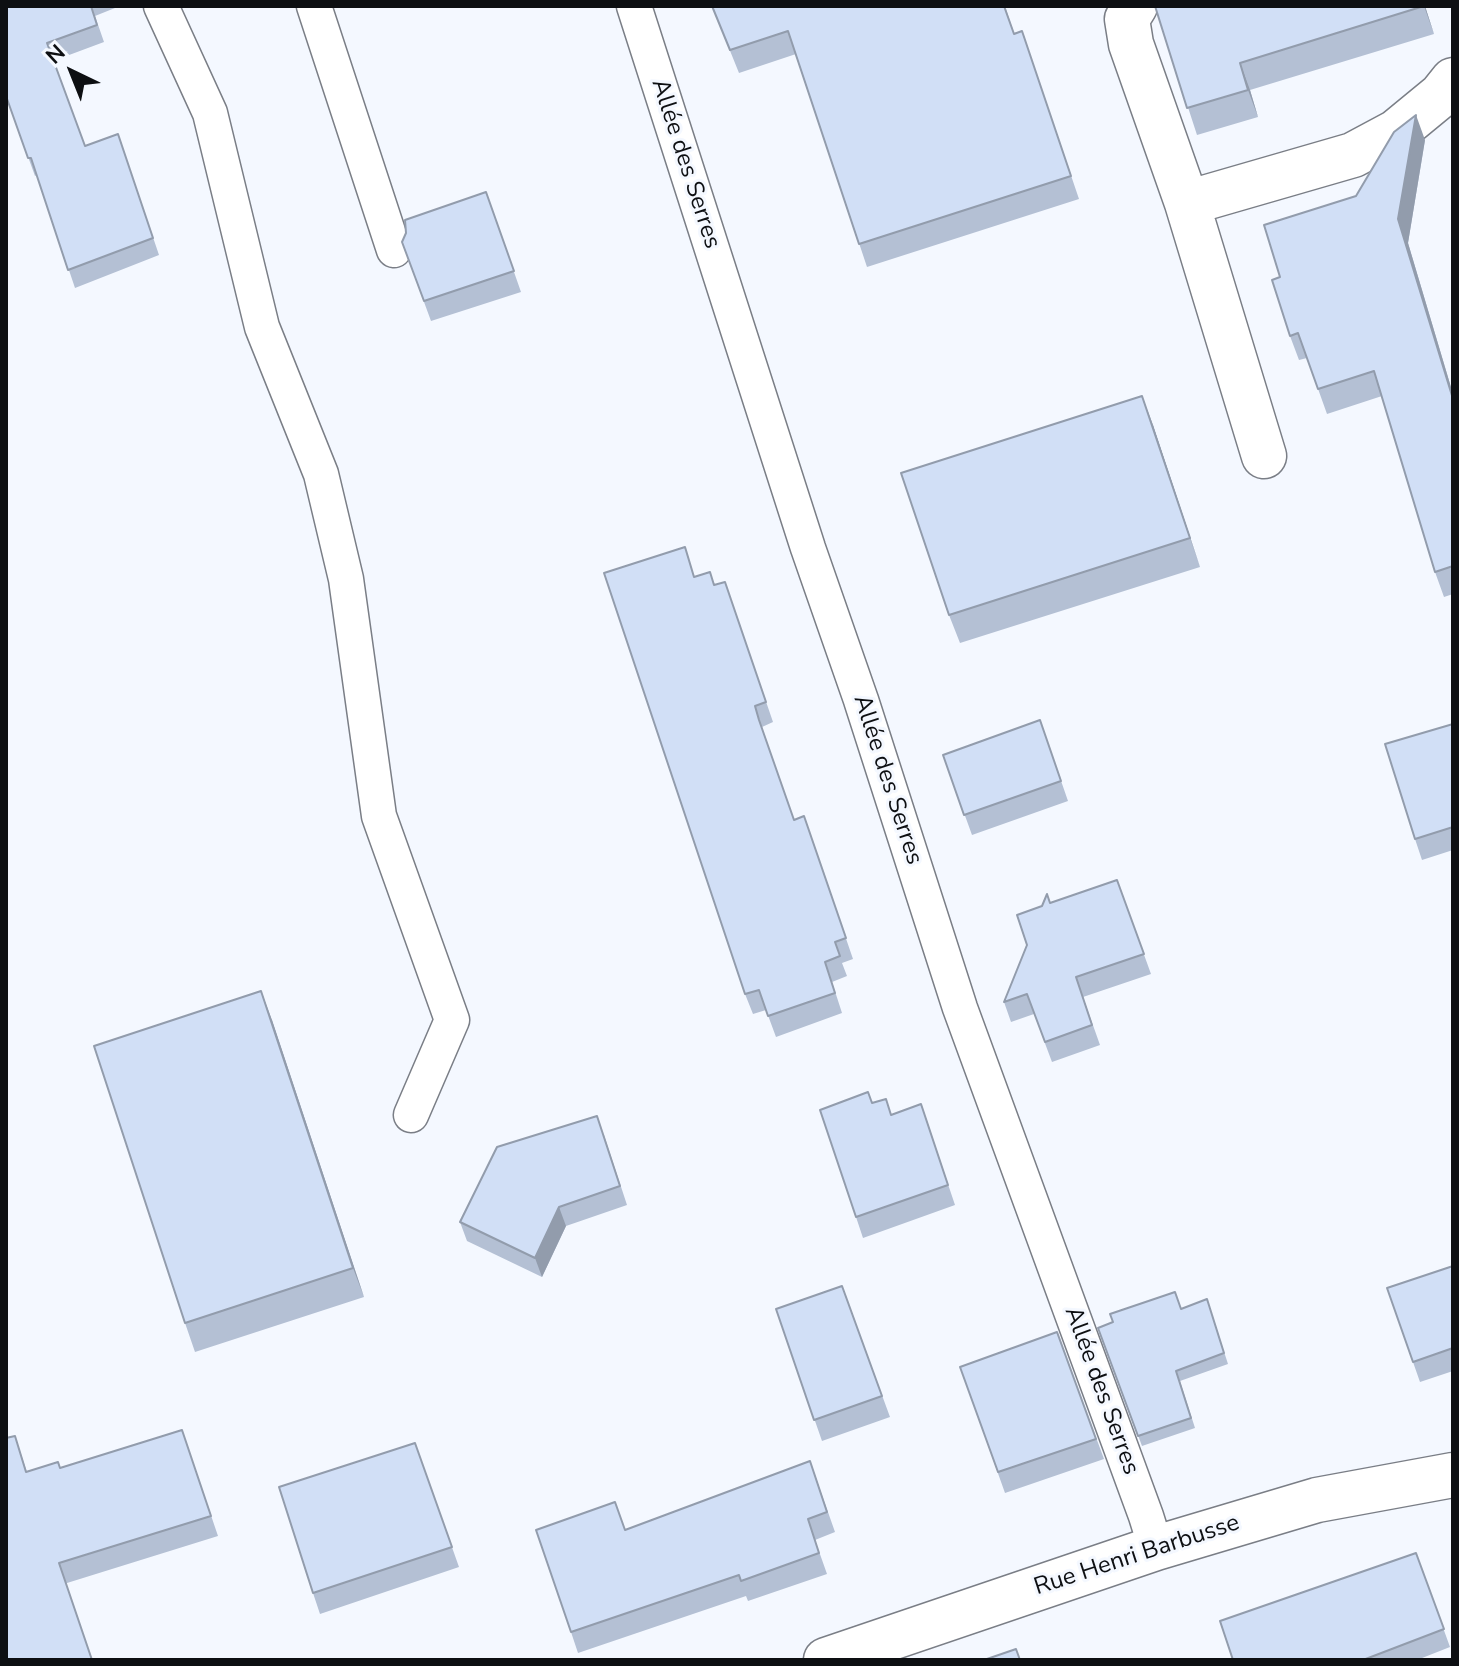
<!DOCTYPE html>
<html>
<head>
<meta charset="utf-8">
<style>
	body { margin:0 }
	#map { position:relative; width:1459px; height:1666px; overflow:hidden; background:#f4f8ff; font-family:"Nunito Sans",sans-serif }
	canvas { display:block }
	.frame { position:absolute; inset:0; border:8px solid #0d0f12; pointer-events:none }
	.north { position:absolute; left:32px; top:32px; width:80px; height:80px; -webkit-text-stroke:6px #f4f8ff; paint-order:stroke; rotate:317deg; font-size:22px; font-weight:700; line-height:32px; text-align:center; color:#0d0f12 }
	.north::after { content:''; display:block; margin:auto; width:28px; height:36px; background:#0d0f12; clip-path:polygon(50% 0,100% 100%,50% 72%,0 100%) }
</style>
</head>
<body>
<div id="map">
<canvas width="1459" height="1666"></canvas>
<div class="frame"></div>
<div class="north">N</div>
</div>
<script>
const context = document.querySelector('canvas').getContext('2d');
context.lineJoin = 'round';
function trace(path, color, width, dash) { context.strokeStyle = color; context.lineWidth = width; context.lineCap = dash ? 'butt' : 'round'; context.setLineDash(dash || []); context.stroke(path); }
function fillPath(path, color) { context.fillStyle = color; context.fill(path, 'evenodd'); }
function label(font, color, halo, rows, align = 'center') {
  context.font = font + ' "Nunito Sans",sans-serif'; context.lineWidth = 6; context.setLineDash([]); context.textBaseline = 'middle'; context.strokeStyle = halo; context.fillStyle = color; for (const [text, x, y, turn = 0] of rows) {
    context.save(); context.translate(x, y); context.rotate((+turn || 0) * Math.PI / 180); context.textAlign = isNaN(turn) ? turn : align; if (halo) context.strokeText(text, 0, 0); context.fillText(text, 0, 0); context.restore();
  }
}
const service = new Path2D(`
	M161 6 210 113 262 327 321 474 346 579 379 816 452 1020 411 1115
	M314 6 394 250
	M634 6 808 548 861 700 960 1008 1146 1516 1156 1548`);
const minor = new Path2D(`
	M1135 6 1127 19 1131 44 1187 203
	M1264 456 1187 203 1353 155 1396 132 1441 95 1453 80
	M826 1660 1156 1548 1317 1500 1453 1475`);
trace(service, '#7a7e86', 37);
trace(minor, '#7a7e86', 47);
trace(service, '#fff', 34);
trace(minor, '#fff', 44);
fillPath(new Path2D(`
	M6 6H120L95 16 104 42 53 61 85 146 118 134 159 255 75 288 37 175 35 176 6 96Z
	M712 6H1005L1014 33 1022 31 1079 199 867 267 796 54 739 73Z
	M1155 6H1425L1434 34 1250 90 1258 117 1197 135Z
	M1425 140 1408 243 1453 394V594L1444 597 1435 572 1382 396 1327 414 1307 358 1299 360 1290 336 1280 277 1356 196Z
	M486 192 521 292 431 321 402 242Z
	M1153 425 1200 567 960 643 949 615Z
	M695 577 714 585 725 582 773 722 762 727 766 740 794 820 804 816 853 959 842 963 847 976 832 982 842 1013 776 1037 766 1010 753 1014 745 994Z
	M1040 720 1068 801 972 835 943 755Z
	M1453 724V850L1422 860 1415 839Z
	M1117 880 1151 974 1083 997 1100 1045 1052 1062 1034 1014 1011 1022 1004 1002 1050 903Z
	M272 1020 364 1297 195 1352 185 1323Z
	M872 1103 891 1115 921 1104 955 1205 863 1238 856 1217Z
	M604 1135 627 1205 566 1226 542 1277 467 1241 460 1222Z
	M1453 1266V1371L1420 1382 1387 1288Z
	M842 1286 890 1417 822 1441 776 1309Z
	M1207 1299 1228 1364 1180 1381 1195 1428 1142 1446 1098 1328 1181 1309Z
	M1057 1332 1104 1459 1005 1493 960 1367Z
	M182 1430 218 1536 67 1583 6 1660 15 1436 27 1472 60 1468Z
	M415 1443 459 1567 320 1614 313 1593Z
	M810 1461 835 1532 815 1540 827 1574 748 1601 746 1596 578 1653 571 1632 625 1530Z
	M1416 1553 1450 1647 1417 1660H1233Z`), '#b4c0d4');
fillPath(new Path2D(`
	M1424 6H1425L1434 34Z
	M1240 63 1250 90 1258 117 1248 90Z
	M1416 115 1425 140 1408 243 1453 394V399L1398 219Z
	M1142 396 1153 425 1200 567 1190 538Z
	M261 991 272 1020 364 1297 353 1268Z
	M559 1207 566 1226 542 1277 535 1258Z`), '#929cac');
const building = new Path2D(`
	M6 6H91L97 25 47 43 85 146 118 134 153 238 68 270 31 158H28L6 96Z
	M712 6H1004L1014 34 1022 31 1071 176 859 244 788 31 730 50Z
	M1155 6H1424L1240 63 1248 90 1187 108Z
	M1416 115 1398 219 1453 399V566L1435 572 1374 371 1318 389 1298 333 1290 336 1272 280 1280 277 1264 225 1356 196 1394 132Z
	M486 192 514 271 424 301 402 242 406 233 405 220Z
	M1142 396 1190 538 949 615 901 473Z
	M685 547 694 577 710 572 714 585 725 582 766 702 755 706 759 720 794 820 804 816 846 938 835 942 840 956 825 962 835 993 768 1016 759 990 745 994 604 573Z
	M1040 720 1061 781 964 815 943 755Z
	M1453 724V827L1415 839 1385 744Z
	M1117 880 1144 954 1076 977 1092 1025 1045 1042 1027 994 1004 1002 1027 945 1017 915 1042 906 1047 894 1050 903Z
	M261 991 353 1268 185 1323 94 1046Z
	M868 1092 872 1103 886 1099 891 1115 921 1104 948 1185 856 1217 820 1110Z
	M597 1116 620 1186 559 1207 535 1258 460 1222 497 1147Z
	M1453 1266V1348L1413 1362 1387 1288Z
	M842 1286 882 1396 814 1420 776 1309Z
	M1175 1292 1181 1309 1207 1299 1224 1353 1176 1371 1191 1418 1138 1436 1098 1328 1113 1322 1110 1314Z
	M1057 1332 1096 1439 998 1472 960 1367Z
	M182 1430 211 1516 59 1563 92 1660H6V1438L15 1436 26 1472 58 1462 60 1468Z
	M415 1443 452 1547 313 1593 279 1487Z
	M810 1461 827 1512 808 1519 819 1553 741 1581 739 1575 571 1632 536 1530 615 1502 625 1530Z
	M1416 1553 1444 1629 1363 1660H1233L1220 1621Z
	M1016 1649 1020 1660H984Z`);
fillPath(building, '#d1dff6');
trace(building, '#929cac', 2);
label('24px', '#0d0f12', '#f4f8ff', [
	["Allée des Serres",685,164,72],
	["Allée des Serres",887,780,72],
	["Allée des Serres",1101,1391,70],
	["Rue Henri Barbusse",1137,1556,-18]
]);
</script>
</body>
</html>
